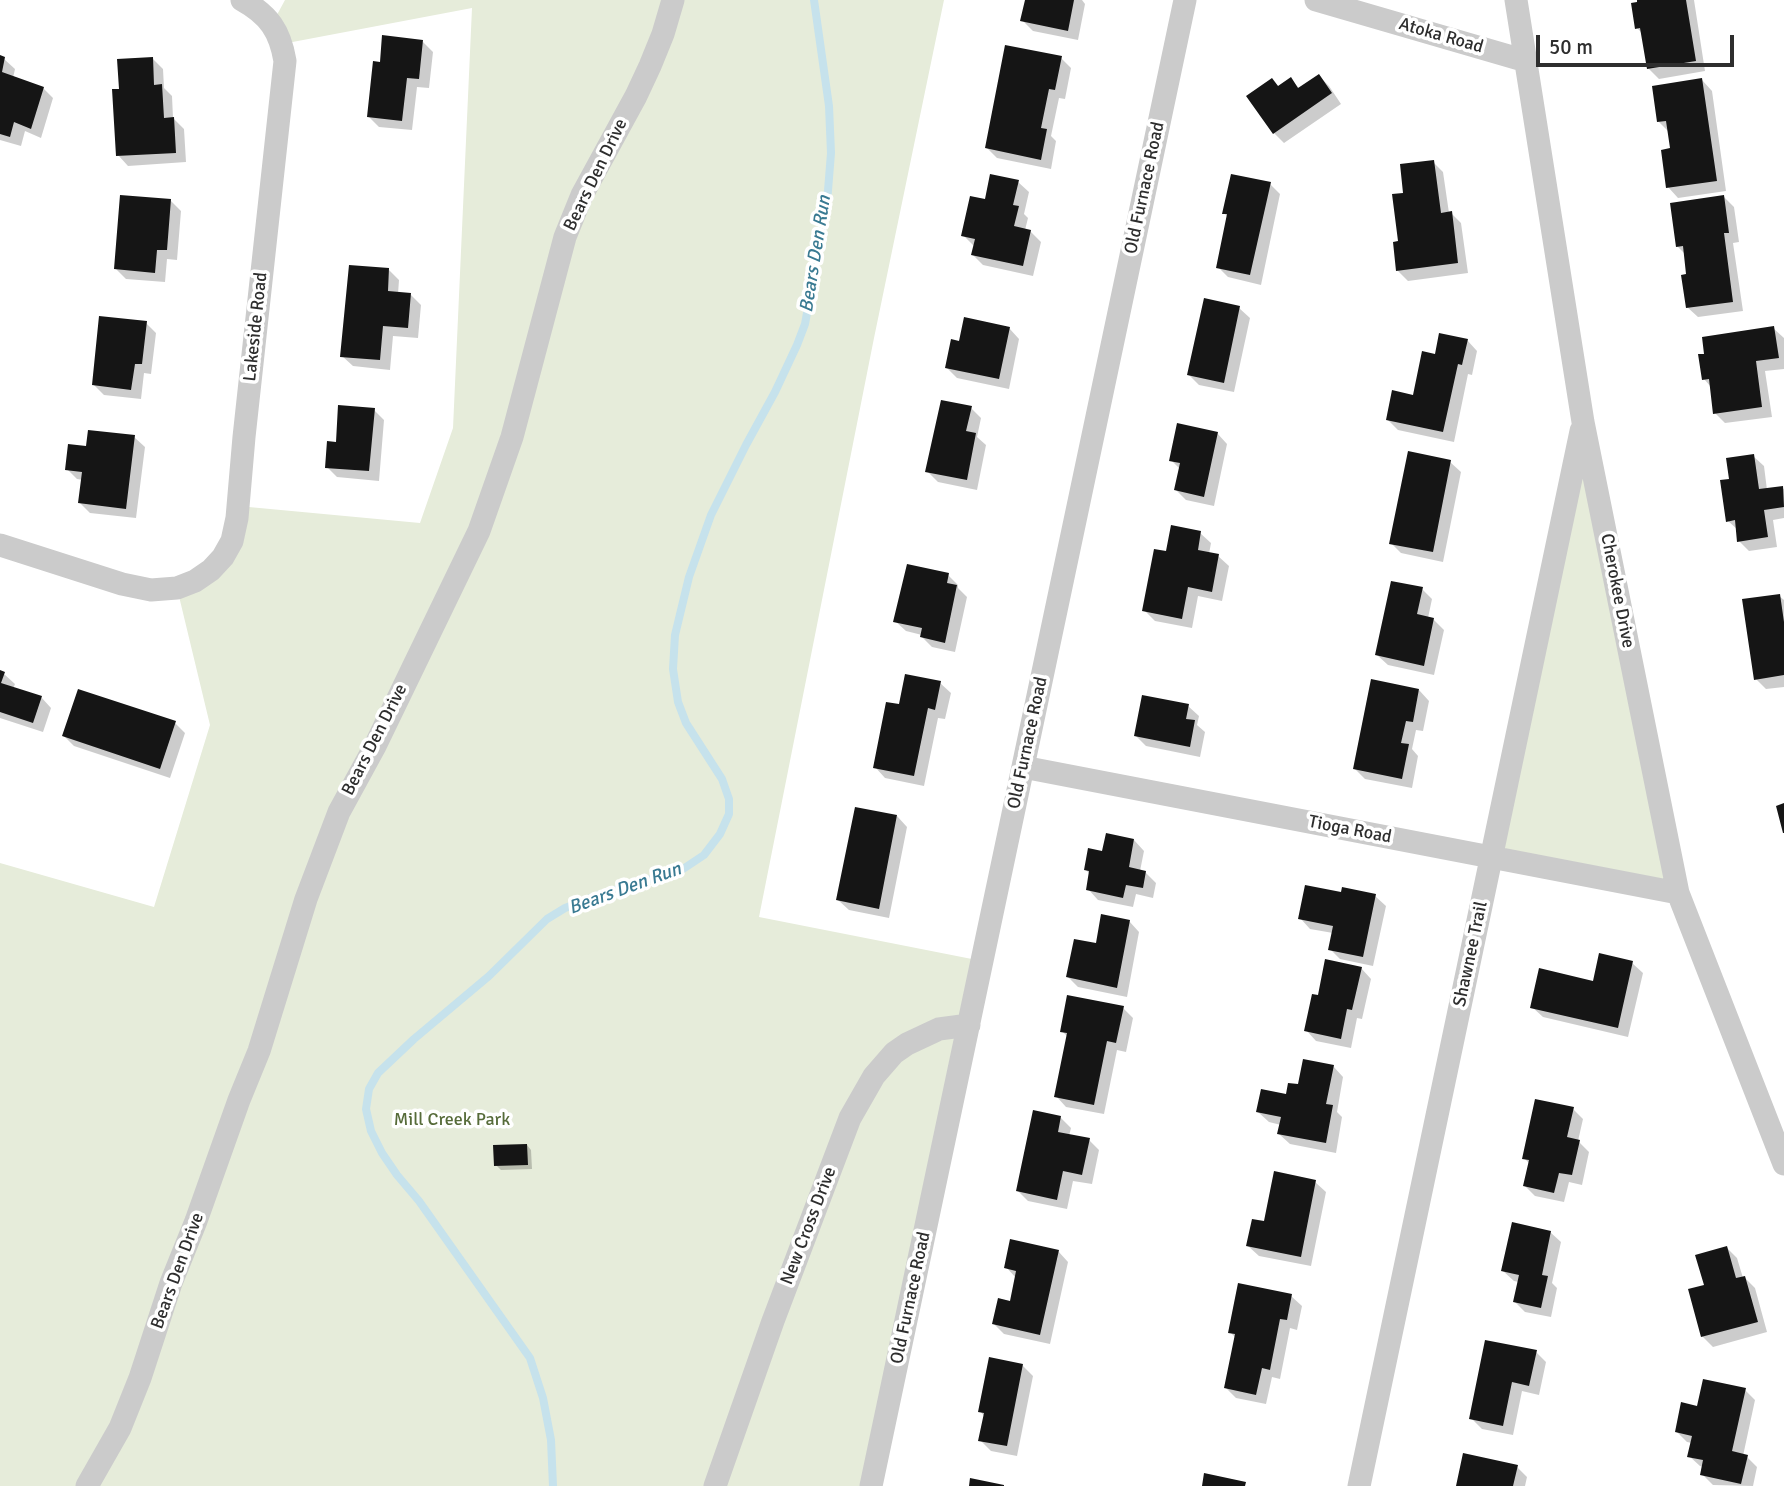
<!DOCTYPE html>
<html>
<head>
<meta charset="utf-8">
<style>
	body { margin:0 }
	#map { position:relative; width:1784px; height:1486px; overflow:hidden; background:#fff; font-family:Signika,sans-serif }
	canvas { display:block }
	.scale { position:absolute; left:1536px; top:35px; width:198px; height:32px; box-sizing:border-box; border:4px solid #2e2e2e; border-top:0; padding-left:9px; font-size:21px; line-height:24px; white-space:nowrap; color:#2e2e2e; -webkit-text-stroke:5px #fff; paint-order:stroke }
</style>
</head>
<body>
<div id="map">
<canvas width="1784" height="1486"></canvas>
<div class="scale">50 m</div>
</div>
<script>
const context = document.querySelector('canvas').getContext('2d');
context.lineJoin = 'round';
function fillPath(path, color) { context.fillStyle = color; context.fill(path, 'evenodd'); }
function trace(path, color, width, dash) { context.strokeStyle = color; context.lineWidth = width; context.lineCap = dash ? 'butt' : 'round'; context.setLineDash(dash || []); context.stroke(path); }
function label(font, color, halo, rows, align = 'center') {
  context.font = font + ' Signika,sans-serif'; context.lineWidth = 7; context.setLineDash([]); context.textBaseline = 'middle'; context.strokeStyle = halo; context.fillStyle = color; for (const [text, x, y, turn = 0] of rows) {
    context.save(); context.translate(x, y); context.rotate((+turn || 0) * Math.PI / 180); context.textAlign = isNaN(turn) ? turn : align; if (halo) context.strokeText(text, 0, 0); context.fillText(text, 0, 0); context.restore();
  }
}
fillPath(new Path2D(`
	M285 0H944L874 338 759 917 982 961 871 1486H0V863L154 907 210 725 177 588 210 570 238 506 420 523 453 428 472 8 282 44 272 24Z
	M1583 422 1678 893 1491 857Z`), '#e6ecda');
fillPath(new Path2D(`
	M1027 0H1082L1085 4 1078 40 1033 31 1022 20Z
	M1638 0H1694L1705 71 1659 79 1648 68 1643 34 1637 28Z
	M423 42 433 52 429 88 417 87 412 130 379 127 368 116 381 64Z
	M0 57 4 59 15 69 13 78 43 88 53 98 41 138 25 131 21 146 0 140Z
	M152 58 163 69 164 88 172 96 173 118 184 129 186 162 128 166 118 155 121 90Z
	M1061 58 1071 68 1065 99 1059 98 1051 136 1056 141 1051 169 997 158 987 148Z
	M1319 76 1329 86 1341 104 1284 143 1274 133 1272 80 1280 88 1291 80 1300 89Z
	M1702 80 1712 91 1726 191 1678 198 1668 187 1672 150 1669 132 1658 121Z
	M1433 162 1443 172 1449 213H1451L1461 223 1468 273 1408 281 1398 271 1405 194Z
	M1018 182 1029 192 1024 214 1028 218 1025 230 1030 231 1041 242 1033 276 983 265 972 254 974 246 963 235 986 201Z
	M1270 184 1280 194 1261 285 1228 277 1218 267 1228 217 1224 213Z
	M1724 197 1734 207 1739 242 1733 243 1743 311 1698 317 1687 307 1688 276 1685 254 1677 246Z
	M170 200 181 211 177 260 167 259 165 282 126 279 116 269Z
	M389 270 399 280 398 294 411 295 421 305 418 338 393 336 390 370 353 366 342 356Z
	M1239 308 1250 318 1234 392 1199 385 1189 375Z
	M146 323 156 333 151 374 144 373 141 399 104 395 93 384Z
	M1009 328 1019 339 1009 389 957 378 947 368 960 343Z
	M1773 328 1784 338V369L1765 371 1772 417 1725 423 1715 413 1711 387 1704 379Z
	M1467 340 1477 351 1472 375 1468 374 1454 442 1398 430 1388 420 1414 397 1437 356Z
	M971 408 981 418 977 437 986 445 977 490 938 482 927 471Z
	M374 410 384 420 379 481 337 477 327 467 337 443Z
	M1217 433 1227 444 1214 506 1186 500 1176 490 1180 469 1171 460Z
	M134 437 145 447 136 518 90 513 80 503 83 480 77 479 67 469 88 448Z
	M1753 456 1764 466 1767 490 1782 488 1784 489V518L1773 520 1777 547 1749 551 1739 541 1738 530 1728 521 1731 480Z
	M1450 462 1461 472 1443 562 1401 553 1391 543Z
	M1200 533 1211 543 1209 554 1218 556 1229 566 1222 601 1198 596 1192 628 1155 621 1144 610 1167 553Z
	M948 575 958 585V588L967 597 955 652 932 647 922 637V635L906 631 895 621Z
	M1422 589 1432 599 1428 618 1433 619 1444 630 1434 675 1388 665 1377 655Z
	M1779 596 1784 600V687L1766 689 1756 679Z
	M0 672 4 674 15 684 13 689 41 697 51 708 43 732 0 718Z
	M940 683 951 693 945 719 938 718 924 786 885 778 875 767 900 706Z
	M1419 690 1429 701 1423 731 1416 730 1412 749 1418 756 1412 788 1365 779 1354 768Z
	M1188 706 1199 716 1197 725 1205 732 1200 757 1146 746 1135 735Z
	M175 723 185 733 170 778 74 746 64 736Z
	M897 816 907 827 889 918 849 910 838 900Z
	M1134 840 1144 851 1140 871 1145 872 1156 883 1153 898 1136 894 1133 907 1098 900 1088 889 1091 875 1086 870 1103 853Z
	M1342 894 1375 896 1386 906 1373 966 1340 959 1330 949 1333 933 1310 929 1300 918Z
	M1129 921 1139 932 1127 997 1078 987 1068 977 1097 945Z
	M1632 963 1643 973 1628 1037 1543 1017 1532 1007 1594 983Z
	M1361 968 1371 979 1362 1019 1357 1018 1351 1048 1316 1041 1306 1030 1319 997Z
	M1123 1008 1133 1018 1126 1052 1117 1050 1104 1114 1066 1107 1056 1096 1068 1037 1062 1031Z
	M1333 1066 1343 1077 1337 1112 1342 1117 1336 1153 1290 1144 1279 1134 1281 1125 1269 1122 1258 1112 1288 1096 1299 1087Z
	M1573 1109 1583 1119 1578 1141 1589 1152 1582 1185 1569 1182 1564 1202 1535 1196 1525 1186 1530 1164 1524 1158Z
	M1060 1117 1071 1128 1069 1136 1089 1140 1099 1150 1092 1184 1073 1181 1067 1209 1028 1201 1018 1191Z
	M527 1145 531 1150 532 1169 501 1170 496 1165Z
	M1315 1182 1326 1192 1311 1266 1259 1256 1248 1246 1265 1223Z
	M1550 1232 1561 1242 1552 1283 1557 1288 1551 1317 1525 1312 1515 1302 1519 1282 1514 1281 1503 1271Z
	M1727 1248 1737 1258 1743 1278H1745L1755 1288 1767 1332 1713 1347 1702 1336 1706 1286Z
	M1058 1251 1068 1262 1050 1344 1004 1334 994 1324 1011 1303 1016 1278 1006 1267Z
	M1291 1296 1302 1306 1297 1330 1290 1328 1280 1379 1272 1377 1266 1404 1236 1398 1226 1388 1236 1338 1230 1332Z
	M1536 1352 1546 1362 1539 1395 1522 1391 1513 1435 1482 1429 1471 1418Z
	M1022 1365 1033 1376 1017 1456 991 1451 980 1440 985 1417 980 1411Z
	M1745 1390 1755 1400 1743 1456 1747 1457 1757 1467 1753 1486 1713 1485 1702 1474 1704 1467 1700 1466 1689 1456 1692 1443 1687 1442 1677 1432 1698 1408Z
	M1517 1467 1527 1477 1525 1486H1458Z`), '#0003');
trace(new Path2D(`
	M553 1486 551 1440 543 1398 530 1358 419 1201 397 1175 382 1153 371 1131 366 1109 369 1089 378 1073 414 1039 489 976 547 919 565 908 601 894 683 869 704 855 720 834 729 814V799L722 779 686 723 678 702 673 669 675 635 689 577 711 515 746 445 775 392 797 345 805 324 827 203 831 153 829 106 814 0`), '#c6e2ec', 8);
fillPath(new Path2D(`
	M1025 0H1074L1068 31 1020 21Z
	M1637 0H1686L1696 61 1647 69 1640 28 1635 29 1631 3 1637 2Z
	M382 35 423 40 419 79 407 78 402 121 367 117 373 61 380 62Z
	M1005 45 1062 56 1055 90 1049 89 1041 128 1047 129 1041 160 985 148Z
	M0 55 5 57 2 72 44 87 31 129 14 122 10 137 0 134Z
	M153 57 154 85 162 84 164 118 174 117 176 153 116 156 112 89H119L117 59Z
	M1319 74 1332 93 1273 134 1246 96 1272 78 1278 86 1291 77 1298 88Z
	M1702 78 1717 181 1666 188 1661 150 1670 148 1666 121 1657 122 1652 86Z
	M1434 160 1441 213 1452 211 1458 263 1396 271 1393 242 1398 241 1392 194 1403 193 1400 164Z
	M990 174 1019 180 1013 205 1019 206 1014 226 1031 230 1023 266 971 255 975 239 961 236 970 196 985 199Z
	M1231 174 1271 182 1250 275 1216 268 1227 214H1222Z
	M120 195 171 199 167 250H157L155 273 114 269Z
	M1724 195 1729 233H1724L1733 302 1686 308 1681 275 1686 274 1683 246 1676 247 1670 203Z
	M349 265 389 268 388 291 411 293 408 328 383 326 380 360 340 357Z
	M1204 298 1240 306 1224 383 1187 375Z
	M99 316 147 321 142 364H135L131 390 92 385Z
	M964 317 1010 327 999 379 945 368 951 339 959 341Z
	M1774 326 1779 358 1756 361 1762 407 1713 414 1709 379 1702 380 1698 354H1704L1702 337Z
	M1439 333 1468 339 1462 365 1458 364 1443 432 1386 420 1392 390 1413 395 1422 351 1435 354Z
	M941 400 972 406 966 431 976 433 967 480 925 472Z
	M338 405 375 408 369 471 325 468 327 441 336 442Z
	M1177 423 1218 432 1204 497 1174 490 1180 463 1169 461Z
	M88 430 135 435 126 509 78 503 82 472 65 470 68 444 86 446Z
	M1408 451 1451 460 1433 552 1389 544Z
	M1754 454 1759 489 1783 486 1784 507 1764 510 1768 537 1737 542 1735 520 1726 522 1720 480 1729 479 1726 458Z
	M1171 525 1201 531 1198 550 1219 554 1212 592 1188 587 1182 619 1142 611 1154 549 1166 551Z
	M907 564 949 573 947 583 957 585 945 643 920 637 922 628 893 622Z
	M1391 581 1423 587 1417 614 1434 618 1424 666 1375 655Z
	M1780 594 1784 622V675L1754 680 1742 599Z
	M0 670 5 672 1 683 42 696 33 723 0 712Z
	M905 674 941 681 935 710 928 708 914 776 873 768 886 702 899 704Z
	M1371 679 1419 689 1413 722 1406 721 1401 743 1409 744 1402 779 1353 769Z
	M78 689 176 721 160 769 62 736Z
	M1142 695 1189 704 1186 719 1195 720 1190 747 1134 736Z
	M1784 803V833H1783L1776 806Z
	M855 807 897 815 879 909 836 900Z
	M1106 833 1134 839 1129 867 1146 871 1143 888 1126 885 1123 898 1086 890 1089 871 1084 870 1088 848 1102 851Z
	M1305 885 1341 892 1342 887 1376 894 1363 957 1328 950 1333 926 1298 919Z
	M1101 914 1130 920 1117 988 1066 977 1074 939 1096 943Z
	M1599 953 1633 961 1618 1028 1530 1008 1539 968 1593 981Z
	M1325 959 1362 967 1352 1010 1347 1009 1341 1039 1304 1031 1312 994 1318 995Z
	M1067 995 1124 1006 1116 1043 1107 1041 1094 1105 1054 1097 1067 1033 1060 1032Z
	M1303 1059 1334 1065 1326 1104 1333 1105 1326 1143 1277 1134 1281 1117 1256 1112 1261 1089 1286 1094 1288 1083 1298 1084Z
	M1535 1099 1574 1107 1567 1137 1580 1140 1572 1175 1559 1173 1554 1193 1523 1186 1529 1160 1522 1159Z
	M1033 1110 1061 1116 1058 1132 1090 1138 1082 1175 1063 1171 1057 1200 1016 1191Z
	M527 1144 528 1165 494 1166 493 1145Z
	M1274 1171 1316 1180 1301 1257 1246 1246 1252 1219 1264 1221Z
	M1512 1222 1551 1231 1542 1275 1548 1276 1541 1308 1513 1302 1519 1275 1501 1271Z
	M1010 1239 1059 1250 1040 1335 992 1324 998 1298 1010 1301 1016 1271 1004 1268Z
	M1727 1246 1736 1278 1745 1276 1758 1322 1701 1337 1688 1289 1704 1285 1695 1255Z
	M1238 1283 1292 1294 1287 1320 1280 1319 1270 1370 1262 1368 1256 1395 1224 1388 1235 1334 1228 1333Z
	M1485 1340 1537 1350 1529 1386 1512 1382 1503 1426 1469 1419Z
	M989 1357 1023 1364 1007 1446 978 1441 984 1413 978 1412Z
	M1703 1379 1746 1388 1732 1451 1748 1455 1741 1484 1700 1475 1703 1460 1687 1457 1692 1436 1675 1432 1681 1402 1697 1406Z
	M1463 1453 1518 1465 1513 1486H1456Z
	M1204 1473 1246 1482 1245 1486H1202Z
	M970 1478 1004 1485V1486H969Z`), '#151515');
trace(new Path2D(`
	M1316 0 1526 61
	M1516 0 1583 422 1678 893 1784 1164
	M0 545 122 584 151 590 177 588 195 581 211 570 223 557 232 541 237 518 244 437 285 61C280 31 269 15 242 0
	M1023 767 1678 893
	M87 1486 120 1428 140 1378 171 1283 196 1221 239 1100 259 1051 306 899 339 812 375 746 479 531 512 437 565 237 582 195 636 96 650 66 663 34 673 0
	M715 1486 773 1321 850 1118 874 1076 894 1053 907 1044 939 1029 969 1025
	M871 1486 1185 0
	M1359 1486 1581 431`), '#cbcbcb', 23);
label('18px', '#2e2e2e', '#fff', [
	["Atoka Road",1441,36,16],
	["Bears Den Drive",596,175,-64],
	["Old Furnace Road",1145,188,-78],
	["Lakeside Road",256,327,-84],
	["Cherokee Drive",1617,591,79],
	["Bears Den Drive",375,740,-63],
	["Old Furnace Road",1028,743,-78],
	["Tioga Road",1350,830,11],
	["Shawnee Trail",1471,954,-78],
	["New Cross Drive",809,1226,-69],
	["Bears Den Drive",178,1271,-70],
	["Old Furnace Road",911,1298,-78]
]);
label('18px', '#566b39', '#fff', [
	["Mill Creek Park",452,1120]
]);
label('italic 19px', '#397a92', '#fff', [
	["Bears Den Run",816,254,-81],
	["Bears Den Run",625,889,-20]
]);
</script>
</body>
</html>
